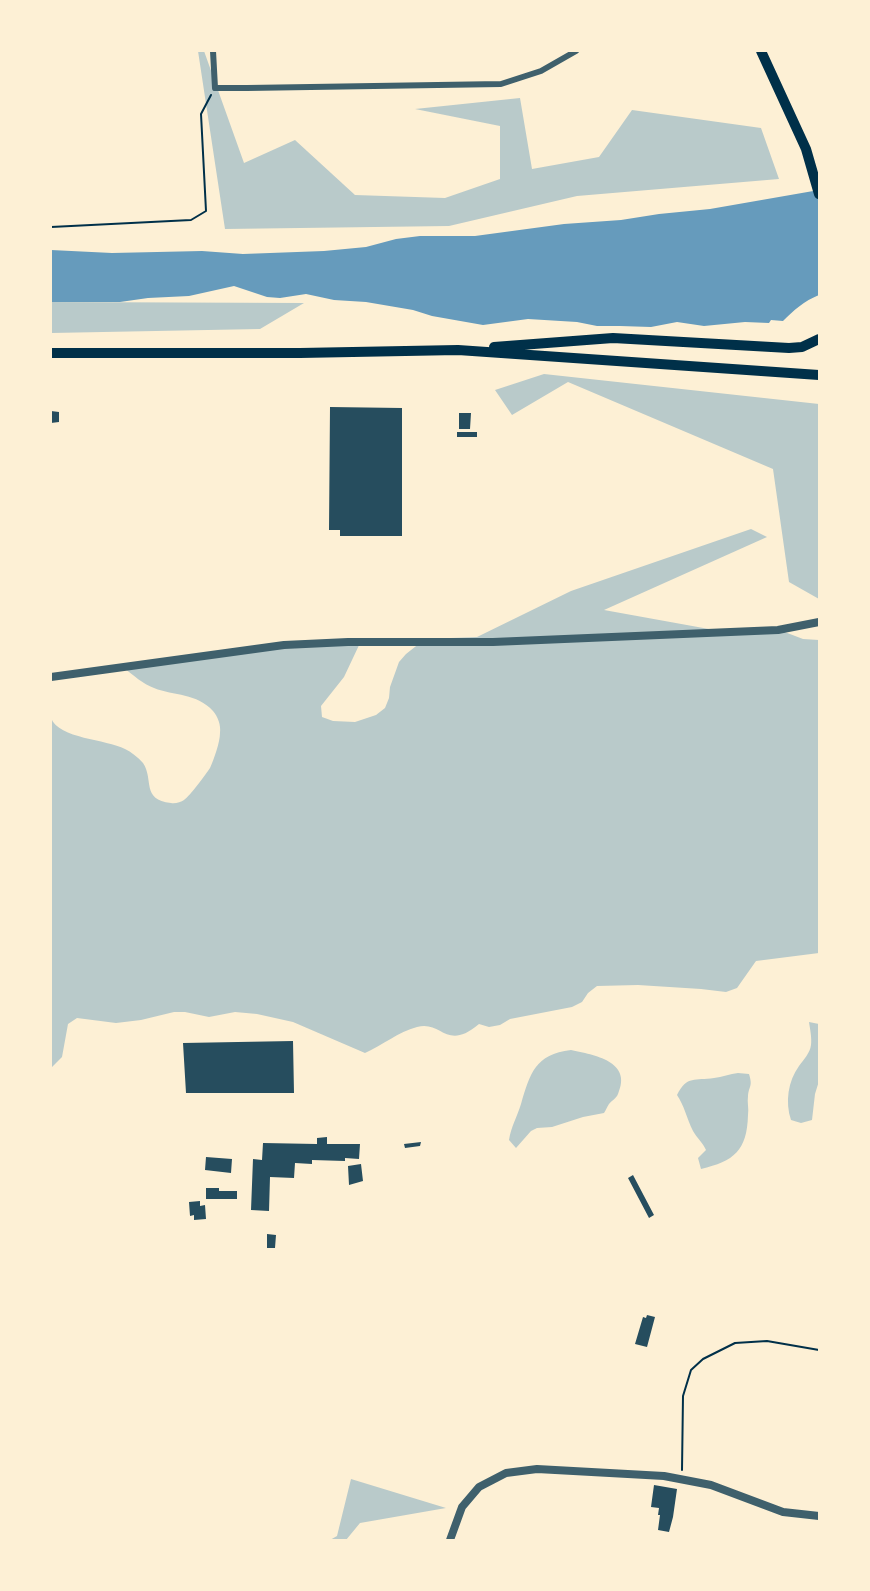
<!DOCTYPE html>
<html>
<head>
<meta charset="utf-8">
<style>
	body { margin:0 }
	#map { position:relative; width:870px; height:1591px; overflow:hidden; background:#fdf0d5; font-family:Lato,sans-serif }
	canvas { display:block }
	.frame { position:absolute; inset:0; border:52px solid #fdf0d5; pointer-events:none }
</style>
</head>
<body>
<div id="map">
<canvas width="870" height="1591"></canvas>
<div class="frame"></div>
</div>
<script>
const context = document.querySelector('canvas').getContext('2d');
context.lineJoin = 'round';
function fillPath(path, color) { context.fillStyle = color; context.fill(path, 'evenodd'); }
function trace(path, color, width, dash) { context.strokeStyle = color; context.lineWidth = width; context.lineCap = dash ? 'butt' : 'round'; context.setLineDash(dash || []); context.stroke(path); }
fillPath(new Path2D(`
	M198 51H204L244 163 295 140 355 195 445 198 500 179V126L415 109 520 98 532 169 599 157 632 110 761 128 779 179 577 196 449 226 225 229Z
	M51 302 304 303 260 329 51 333Z
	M544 374 819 404V599L789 582 773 469 568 382 512 415 495 390Z
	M751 529 767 537 604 610 742 635 782 631 803 639 819 640V953L756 961 737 988 726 992 701 989 638 985 597 986 588 993 582 1002 572 1007 510 1019 500 1025 489 1027 479 1024C446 1052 442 1020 417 1027 398 1032 383 1045 365 1053L293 1022 257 1014 235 1012 209 1017 185 1012H174L141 1020 116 1023 77 1018 68 1024 62 1057 51 1068V718C59 739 106 739 125 749 131 752 138 757 143 763 154 779 141 800 171 803 175 804 181 802 184 800 190 796 206 774 210 768 214 759 220 742 220 733 221 725 218 717 213 711 197 693 174 696 154 688 143 684 133 675 124 668L259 647 361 641 344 677 321 706 322 717 333 721 355 722 376 715 385 708 389 698 390 687 399 662 406 654 425 639 477 637 571 591Z
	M809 1022 819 1024V1081L815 1094 812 1120 801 1123 791 1120C785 1102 788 1081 799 1066 804 1059 810 1053 811 1045 812 1038 810 1029 809 1022Z
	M571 1050C594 1055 633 1061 618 1094 616 1099 612 1100 609 1104 607 1107 606 1110 604 1113L583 1117 552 1127 537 1128 531 1131 516 1148 509 1140C511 1127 517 1117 521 1104 530 1074 535 1054 571 1050Z
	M738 1073 749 1074C753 1087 749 1085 748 1096 747 1102 749 1109 748 1115 747 1151 734 1161 701 1169L698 1158 706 1150C703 1143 697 1138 693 1131 687 1119 684 1105 677 1095 687 1075 695 1081 714 1078 722 1077 730 1074 738 1073Z
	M351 1479 446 1508 360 1523 346 1540H330L337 1536Z`), '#b9caca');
fillPath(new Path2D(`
	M819 190V295C804 301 794 310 783 321L771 320 769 323 745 322 704 326 677 322 651 327 620 326H597L577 322 528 319 483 325 432 316 413 310 366 302 334 300 306 294 280 298 267 297 234 286 189 296 148 298 120 302H51V250L112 253 202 251 243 254 324 251 366 247 396 239 420 236H475L564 224 621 220 659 214 710 209Z`), '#669bbc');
fillPath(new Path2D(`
	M330 407 402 408V536H340V530H329Z
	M51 411 59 412V422L51 423Z
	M459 413H471L470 429H459Z
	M457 432H477V437H457Z
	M293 1041 294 1093H186L183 1043Z
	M327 1137V1144H360L359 1159 345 1158V1161L312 1160V1164L295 1163 294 1178 270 1177 269 1211 251 1210 253 1159 262 1160 263 1143 317 1144V1138Z
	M421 1142 420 1146 405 1148 404 1144Z
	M206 1157 232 1159 231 1173 205 1170Z
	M361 1164 363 1181 349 1185 348 1166Z
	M633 1175 654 1215 649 1218 628 1178Z
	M206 1188H219V1191H237V1199H206Z
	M200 1201V1206L205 1205 206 1219 194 1220V1215L190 1216 189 1202Z
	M267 1234 276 1235 275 1248H267Z
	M647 1315 655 1317 647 1347 635 1344 643 1317 646 1318Z
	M654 1485 677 1489 673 1517 669 1532 658 1530 660 1515H658L659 1508 651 1507Z`), '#264d5e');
trace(new Path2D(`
	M51 227 191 220 206 211 201 114 211 95
	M682 1470 683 1396 691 1370 703 1359 735 1343 767 1341 819 1350`), '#003049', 2);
trace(new Path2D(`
	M213 51 215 88H247L501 84 541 71 576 51`), '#3f606c', 6);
trace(new Path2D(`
	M51 677 284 645 348 642H493L778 630 819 622
	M450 1540 462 1507 479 1487 506 1473 537 1469 664 1476 711 1485 783 1512 819 1516`), '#3f606c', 8);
trace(new Path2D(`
	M761 51 806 149 819 194
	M494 347 613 338 789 348 802 347 819 339
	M51 353H300L458 350 819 375`), '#003049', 10);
</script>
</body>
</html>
